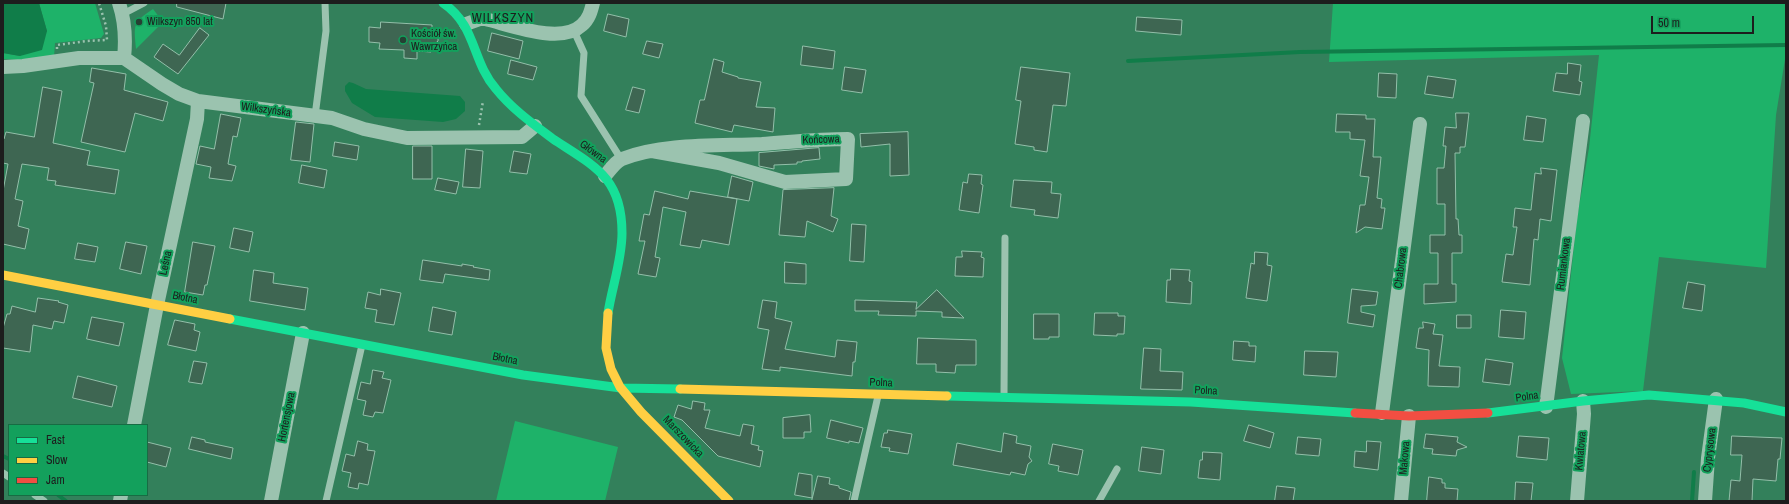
<!DOCTYPE html>
<html>
<head>
<meta charset="utf-8">
<style>
	body { margin:0 }
	#map { position:relative; width:1789px; height:504px; overflow:hidden; background:#33805b; font-family:"Archivo Narrow",sans-serif }
	canvas { display:block }
	.frame { position:absolute; inset:0; border:4px solid #1d1d1d; pointer-events:none }
	.legend { position:absolute; left:8px; top:424px; width:140px; height:72px; box-sizing:border-box; background:#13a05c; border:1px solid #176c43; margin:0; padding:5px 7px; list-style:none; font-size:12px; color:#1d1d1d }
	.legend li { display:flex; align-items:center; gap:8px; height:20px }
	.legend b { width:20px; border:1px solid #176c43 }
	.scale { position:absolute; left:1651px; top:16px; width:103px; height:18px; box-sizing:border-box; border:2px solid #1d1d1d; border-top:0; padding-left:5px; font-size:12px; line-height:14px; white-space:nowrap; color:#1d1d1d; -webkit-text-stroke:3px #13a05c; paint-order:stroke }
</style>
</head>
<body>
<div id="map">
<canvas width="1789" height="504"></canvas>
<div class="frame"></div>
<ul class="legend">
<li><b style="height:5px;background:#16e098"></b>Fast</li>
<li><b style="height:5px;background:#ffcf43"></b>Slow</li>
<li><b style="height:5px;background:#f24e42"></b>Jam</li>
</ul>
<div class="scale">50 m</div>
</div>
<script>
const context = document.querySelector('canvas').getContext('2d');
context.lineJoin = 'round';
function fillPath(path, color) { context.fillStyle = color; context.fill(path, 'evenodd'); }
function trace(path, color, width, dash) { context.strokeStyle = color; context.lineWidth = width; context.lineCap = dash ? 'butt' : 'round'; context.setLineDash(dash || []); context.stroke(path); }
function label(font, color, halo, rows, align = 'center') {
  context.font = font + ' "Archivo Narrow",sans-serif'; context.lineWidth = 4; context.setLineDash([]); context.textBaseline = 'middle'; context.strokeStyle = halo; context.fillStyle = color; for (const [text, x, y, turn = 0] of rows) {
    context.save(); context.translate(x, y); context.rotate((+turn || 0) * Math.PI / 180); context.textAlign = isNaN(turn) ? turn : align; if (halo) context.strokeText(text, 0, 0); context.fillText(text, 0, 0); context.restore();
  }
}
fillPath(new Path2D(`
	M39 3H95L104 34 101 38 55 43 54 57 18 60 3 59V53L20 56 47 31Z
	M1333 3H1786V53L1776 115 1766 268 1659 257 1643 391 1571 394 1562 358 1577 218 1589 148 1599 55 1329 62Z
	M153 9 163 22 136 49C134 25 132 23 153 9Z
	M515 421 618 447 605 501H496Z`), '#1eb269');
fillPath(new Path2D(`
	M3 3H39L47 31 42 50 20 56 3 53Z
	M349 82 353 83 366 89 460 96 465 102V111L456 119 443 122 375 117 352 103 345 91V86Z`), '#107d49');
trace(new Path2D(`
	M1128 61 1300 52 1786 45
	M3 456 9 459
	M58 495 66 501
	M1692 501 1694 472`), '#107d49', 4);
const building = new Path2D(`
	M177 3H226L223 19 177 7Z
	M608 14 629 19 626 37 604 31Z
	M1137 17 1182 20 1181 35 1136 31Z
	M381 22 432 25V29L438 35V41L431 47V52L417 51V59L404 58V50L379 49 380 43 369 42V27L380 28Z
	M200 28 209 35 178 74 154 57 163 44 179 55Z
	M492 33 523 41 519 59 488 51Z
	M647 41 663 44 659 58 643 54Z
	M803 46 835 51 833 69 801 65Z
	M714 59 724 62 722 72 738 77V78L761 82 756 107 775 108 773 132 734 125 732 132 695 123 700 100H704Z
	M511 60 537 67 533 80 508 74Z
	M1568 63 1581 65 1579 81 1582 82 1580 95 1553 91 1556 73 1567 74Z
	M845 67 866 70 862 93 842 90Z
	M1021 67 1070 73 1066 106 1053 105 1047 152 1034 150V147L1015 144 1021 101 1016 100Z
	M92 68 126 74 124 90 168 102 163 121 135 113 125 152 81 142 94 83 90 82Z
	M1379 73 1397 74 1396 98 1378 97Z
	M1428 76 1456 80 1453 98 1425 94Z
	M43 87 62 91 53 143 90 151 87 165 119 170 115 194 55 185 56 181 47 180 49 168 22 164 15 199 23 201 18 226 29 229 25 249 3 244V191L8 164 3 163V139H4L6 132 34 137Z
	M633 87 645 90 639 113 626 110Z
	M1456 113H1469L1465 147H1460V153H1455L1456 219H1458L1459 235H1462V253H1452V284H1456V302L1424 304V284H1438V253H1430V235H1445V204H1437V168H1444L1446 146H1443L1445 127 1456 128Z
	M221 114 241 118 237 137 233 136 228 164 236 166 232 181 209 178 211 167 196 164 200 146 214 149Z
	M1337 114 1366 115V119H1375L1373 157H1381L1377 198 1382 199 1381 208H1385L1382 229 1365 227 1356 233 1360 205H1365L1369 177 1360 176 1365 140 1350 139V132H1336Z
	M1527 116 1546 119 1543 142 1524 140Z
	M296 122 314 124 310 162 291 160Z
	M908 132 909 175 890 176V144L861 147 860 134Z
	M335 142 359 146 357 160 333 156Z
	M413 146H432V179H413Z
	M819 148 820 159 802 161V162H797V164L774 165V169L759 166V153Z
	M466 149 483 151 480 188 463 187Z
	M514 151 531 154 527 174 510 172Z
	M302 165 327 170 324 188 299 183Z
	M1541 168 1557 170 1551 221 1540 219 1538 240 1534 239 1530 285 1502 282 1506 254 1513 255 1517 227H1513L1515 208 1531 210 1535 173 1541 174Z
	M969 174 982 175 981 184 983 185 979 213 959 210 963 182 967 183Z
	M732 176 753 182 749 201 728 197Z
	M438 178 459 182 456 194 435 190Z
	M1014 180 1052 182 1051 193 1061 194 1058 218 1034 215 1035 210 1011 207Z
	M834 188 831 216 838 219 833 232 807 221 805 237 779 235 783 190Z
	M655 191 688 199 690 191 737 199 729 245 702 240 700 248 680 245 686 212 663 207 655 257 660 258 656 277 638 274 645 241H639L644 214 649 215Z
	M852 224 866 225 864 262 850 261Z
	M234 228 253 232 249 252 230 248Z
	M126 242 147 246 141 274 120 269Z
	M193 242 215 246 207 285H205L203 295 185 292Z
	M78 243 98 247 95 262 75 259Z
	M962 251 982 252 981 257 984 258 983 277 955 276 956 257H962Z
	M1255 252 1268 253 1267 265 1272 266 1267 301 1246 298 1251 263 1254 264Z
	M423 260 462 266V264L474 266 473 267 490 270 489 280 445 274 443 283 420 280Z
	M785 262 806 264V284L785 283Z
	M1171 269 1190 270 1189 281 1192 282 1191 304 1166 302 1167 280H1170Z
	M254 270 274 273 273 283 308 288 305 310 250 301Z
	M1688 282 1705 285 1702 311 1683 308Z
	M381 289 401 293 394 325 375 322 377 310 365 308 368 292 380 295Z
	M1352 289 1378 292 1376 305 1361 306V312L1375 315 1373 327 1348 323Z
	M937 290 964 318 942 317V312L916 311V316L878 315 879 311H855V300L917 302 916 309Z
	M38 298 59 301 58 302 68 305 64 323 54 321 52 329 33 325 30 352 3 348V328L7 314H10L12 306 35 312Z
	M763 300 777 302 775 318 792 322 785 349 835 357 837 340 857 342 855 362H853L852 376 780 367V371L762 369 769 330 758 328Z
	M433 307 456 312 452 335 429 331Z
	M1501 310 1526 312 1524 339 1499 337Z
	M1095 313H1118V316H1125L1124 334H1117V336L1094 335Z
	M1034 314H1059V337H1049V339H1034Z
	M1457 315H1471V328H1457Z
	M92 317 124 323 119 346 87 339Z
	M175 320 195 324 194 330 200 332 196 351 168 345Z
	M1423 322 1435 324 1433 334 1443 335 1439 366 1460 367 1459 387 1428 386 1429 350 1416 348 1419 328H1423Z
	M918 338 976 340V365H956L955 373 936 372V364H917Z
	M1234 341 1249 342V346H1256L1255 362 1233 360Z
	M1144 348 1161 349 1160 371 1183 372 1182 390 1141 389Z
	M1305 351 1338 352 1336 377 1304 375Z
	M1486 359 1513 363 1510 385 1483 382Z
	M194 361 207 363 202 384 189 382Z
	M373 370 384 372 382 378 391 380 383 413 375 412 373 417 363 415 366 401 357 399 361 382 370 384Z
	M78 376 117 386 112 407 73 398Z
	M693 401 705 403 704 410H710L705 428 740 436 743 424 754 426 751 444 759 446 758 450 763 451 760 467 718 456 682 420 674 417 678 405 691 409Z
	M810 415 811 432H804V438H783V418Z
	M831 420 863 428 859 443 849 441V443L827 438Z
	M1249 425 1274 433 1270 448 1244 441Z
	M888 430 912 434 908 454 889 451 890 448 881 447 884 433H887Z
	M1004 433 1017 436 1016 443 1031 446 1029 457 1032 461 1028 464 1025 475 1011 472 1010 475 953 465 957 443 1001 452Z
	M1426 434 1458 437 1457 442 1467 447 1457 450 1456 456 1432 454 1433 449 1424 448Z
	M1519 436 1549 438 1547 460 1517 457Z
	M1732 436 1782 438 1780 459H1778L1776 481 1753 479 1752 501H1729L1731 480 1740 481 1742 455H1731Z
	M192 437 205 440V442L233 448 231 459 189 449Z
	M1298 437 1321 439 1319 456 1296 454Z
	M358 441 368 444 367 450 375 451 368 485 359 483 358 489 348 487 351 473 342 471 346 454 354 456Z
	M1367 441 1381 442 1378 470 1354 467 1355 451 1366 452Z
	M147 442 171 448 166 467 147 462Z
	M1053 444 1083 450 1078 475 1058 471 1059 466 1049 464Z
	M1142 447 1164 450 1161 474 1139 471Z
	M1203 452 1222 453 1220 480 1198 478 1200 460H1202Z
	M799 473 812 475V498L795 495Z
	M818 476 830 478 829 484 839 486V488L851 492 849 501H812Z
	M1429 477 1442 479V483H1445V488L1458 489 1457 501H1427Z
	M1516 482 1533 483 1531 501H1515Z
	M1277 486 1295 488 1293 501H1275Z`);
fillPath(building, '#3e6652');
trace(building, '#93bea9', 1);
trace(new Path2D(`
	M57 49V45L87 41 107 40 106 26 99 3
	M479 125 483 101`), '#9bc3af', 2.5, [2, 3]);
trace(new Path2D(`
	M123 14 144 3
	M574 31 584 53 581 96 621 159
	M315 116 326 31 325 3
	M1004 396 1005 238
	M3 473 9 477
	M35 495 44 501
	M326 501 362 345
	M854 501 878 396
	M1099 501 1117 469`), '#9bc3af', 7);
trace(new Path2D(`
	M119 3C125 21 126 39 124 58
	M466 24 480 19H485C511 25 561 45 582 25 589 19 591 11 593 3
	M3 67 23 66 79 58H124L162 84 179 94 198 101 332 118 364 129 407 138 522 137 535 126
	M605 176C609 171 616 161 622 159 662 143 719 146 762 144 791 142 819 139 848 139L846 179 785 182 719 163 652 151
	M1546 407 1583 121
	M1382 413 1420 124
	M134 425 157 305 197 119 198 101
	M120 501 121 495
	M271 501 303 333
	M1401 501 1409 416
	M1577 501 1584 414 1583 401
	M1705 501 1708 458 1716 399`), '#9bc3af', 14);
trace(new Path2D(`
	M443 3C477 26 471 60 496 89 512 109 533 124 553 139 594 166 622 177 622 233 622 260 612 287 608 313
	M230 319 523 375 621 388 680 389
	M947 396 1191 402 1355 413
	M1488 413 1583 401 1649 395 1744 403 1786 412`), '#16e098', 9);
trace(new Path2D(`
	M3 275 230 319
	M608 313 606 348 611 369 620 387 641 412 729 501
	M680 389 947 396`), '#ffcf43', 9);
trace(new Path2D(`
	M1355 413 1409 416 1488 413`), '#f24e42', 9);
for (const [x, y, r, color] of [
	[139,22,4,"#254033"],
	[403,40,4,"#254033"]
]) { const dot = new Path2D(); dot.arc(x, y, r, 0, 2 * Math.PI); context.fillStyle = color; context.fill(dot); trace(dot, '#13a05c', 1.5); }
label('11px', '#1d1d1d', '#13a05c', [
	["Wilkszyn 850 lat",147,22],
	["Kościół św.",411,34],
	["Wawrzyńca",411,47]
], 'left');
label('11px', '#1d1d1d', '#13a05c', [
	["Wilkszyńska",266,110,8],
	["Końcowa",821,140,-2],
	["Główna",593,152,36],
	["Leśna",166,263,-78],
	["Rumiankowa",1564,264,-83],
	["Chabrowa",1401,268,-83],
	["Błotna",185,298,11],
	["Błotna",505,359,11],
	["Polna",881,383,2],
	["Polna",1206,391,3],
	["Polna",1527,397,-8],
	["Hortensjowa",287,417,-79],
	["Marszowicka",683,437,46],
	["Cyprysowa",1710,450,-83],
	["Kwiatowa",1581,451,-85],
	["Makowa",1405,458,-85]
]);
context.letterSpacing = '1px';
label('13px', '#1d1d1d', '#13a05c', [
	["WILKSZYN",503,19]
]);
context.letterSpacing = '0px';
</script>
</body>
</html>
